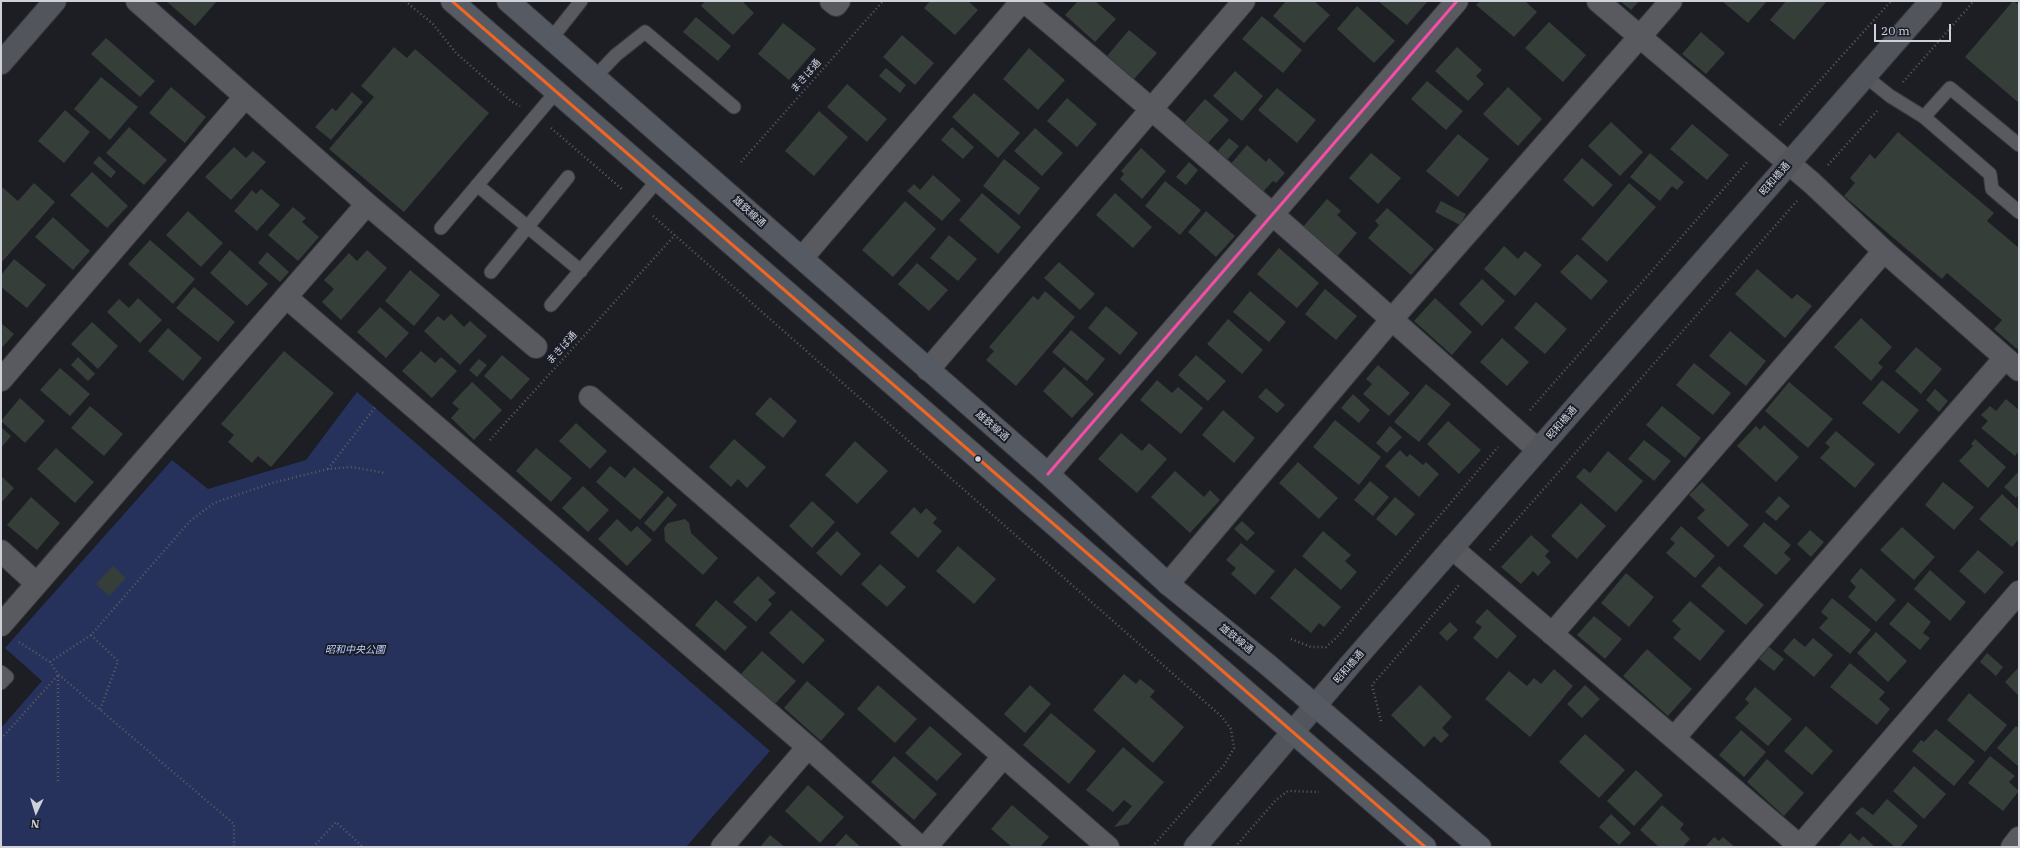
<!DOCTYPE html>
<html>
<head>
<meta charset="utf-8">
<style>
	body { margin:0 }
	#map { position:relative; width:2020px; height:848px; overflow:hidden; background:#1c1e24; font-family:"IBM Plex Serif",serif }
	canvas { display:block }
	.frame { position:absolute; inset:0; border:2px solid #ced1d9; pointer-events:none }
	.north { position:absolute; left:16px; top:792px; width:40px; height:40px; -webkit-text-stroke:3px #191d28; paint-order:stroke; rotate:184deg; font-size:11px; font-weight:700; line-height:16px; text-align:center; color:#ced1d9 }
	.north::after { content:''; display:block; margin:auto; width:14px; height:18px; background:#ced1d9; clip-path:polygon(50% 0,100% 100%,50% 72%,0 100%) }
	.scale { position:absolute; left:1874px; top:24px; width:77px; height:18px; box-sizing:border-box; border:2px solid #ced1d9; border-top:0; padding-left:5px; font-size:12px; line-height:14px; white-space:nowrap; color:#ced1d9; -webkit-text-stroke:3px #191d28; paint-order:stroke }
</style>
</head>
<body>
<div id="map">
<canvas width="2020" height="848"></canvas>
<div class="frame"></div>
<div class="north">N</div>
<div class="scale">20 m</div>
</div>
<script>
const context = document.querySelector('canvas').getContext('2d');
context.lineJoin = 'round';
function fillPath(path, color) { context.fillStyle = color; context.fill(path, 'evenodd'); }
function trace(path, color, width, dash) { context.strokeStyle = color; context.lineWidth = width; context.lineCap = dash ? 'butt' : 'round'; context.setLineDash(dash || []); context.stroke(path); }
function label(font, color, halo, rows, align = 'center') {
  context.font = font + ' "IBM Plex Serif","Noto Sans JP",serif'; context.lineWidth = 4; context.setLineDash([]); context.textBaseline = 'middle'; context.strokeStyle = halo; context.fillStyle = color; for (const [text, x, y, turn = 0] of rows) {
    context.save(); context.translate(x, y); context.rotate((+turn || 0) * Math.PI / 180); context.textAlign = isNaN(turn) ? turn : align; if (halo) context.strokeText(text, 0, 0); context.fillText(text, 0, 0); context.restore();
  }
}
fillPath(new Path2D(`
	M357 392 770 751 686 847H1V728L42 681 5 648 172 460 208 489 306 460Z`), '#26325c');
fillPath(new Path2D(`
	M166 1H217L195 26Z
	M705 1H745L744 3 754 13 733 35 701 6Z
	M930 1H968L978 10 955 35 924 8Z
	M1078 1H1095L1116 19 1095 42 1065 15Z
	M1286 1H1314L1330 15 1304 43 1273 16Z
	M1378 1H1428L1407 25Z
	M1480 1H1525L1537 12 1514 37 1476 5Z
	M1620 1H1639L1631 10Z
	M1722 1H1767L1748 23Z
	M1786 1H1827L1794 40 1770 20Z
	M2013 1 2019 5V103L1965 57Z
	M1357 6 1395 41 1374 63 1337 29Z
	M1262 16 1302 50 1283 73 1242 39Z
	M696 17 731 46 718 61 683 32Z
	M1549 22 1586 55 1563 82 1525 48Z
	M783 23 816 49 789 80 758 54Z
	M1129 30 1157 53 1134 79 1107 56Z
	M1701 32 1725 53 1706 74 1682 54Z
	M902 35 934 63 915 85 883 57Z
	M106 38 155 81 140 97 91 54Z
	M394 47 407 58 415 49 489 113 404 212 329 149 374 97 361 86Z
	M1457 47 1482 70 1476 76 1484 84 1468 101 1435 71Z
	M1029 48 1065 80 1038 110 1003 79Z
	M886 68 906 85 900 93 879 76Z
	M1235 71 1263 96 1242 121 1213 96Z
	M101 77 138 107 110 140 74 109Z
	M1427 81 1463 111 1446 130 1411 99Z
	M847 84 887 119 867 142 827 107Z
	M171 87 206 117 185 143 149 113Z
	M1508 87 1542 119 1518 146 1483 114Z
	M1277 88 1316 120 1297 143 1258 110Z
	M352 92 363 102 331 140 315 127 332 108 336 111Z
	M974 93 1020 133 998 158 952 117Z
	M1067 98 1097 124 1077 147 1047 121Z
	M1205 99 1229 120 1207 144 1183 124Z
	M65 110 90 132 64 163 38 141Z
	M819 111 848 137 814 176 785 151Z
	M1611 122 1643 152 1620 176 1588 146Z
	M1692 124 1729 155 1707 180 1670 149Z
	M129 127 167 160 144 185 106 153Z
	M952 127 974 147 963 159 941 140Z
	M1035 128 1063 153 1042 176 1014 151Z
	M1898 132 1994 213 1987 221 2019 248V346L2017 349 1994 329 2002 320 1947 273 1942 279 1844 196 1855 183 1850 178 1870 154 1875 159Z
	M1458 134 1489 159 1458 197 1426 171Z
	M1229 138 1239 146 1227 160 1217 152Z
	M1247 145 1266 162 1269 158 1285 173 1276 183 1273 181 1261 194 1229 166Z
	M234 147 246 158 253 151 266 162 231 200 205 177Z
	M1141 148 1166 171 1142 199 1120 179 1124 174 1121 171Z
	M1371 153 1401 178 1378 204 1349 178Z
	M1650 153 1684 182 1677 190 1672 186 1660 201 1630 177Z
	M99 156 116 172 111 178 93 163Z
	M1582 158 1613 185 1593 207 1563 180Z
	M1004 159 1040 188 1019 215 983 186Z
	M1189 162 1198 170 1186 185 1176 177Z
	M92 172 128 206 107 228 70 195Z
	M933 175 961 200 942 221 907 191 914 184 920 190Z
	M1165 181 1201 210 1180 235 1145 206Z
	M34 183 55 202 1 263V188L2 187 18 201Z
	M1629 183 1656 207 1607 262 1581 239Z
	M261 189 280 205 257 231 234 211 252 190 256 194Z
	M982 193 1021 227 998 254 959 220Z
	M1115 193 1152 227 1133 248 1096 215Z
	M1327 199 1341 211 1337 215 1357 233 1336 258 1302 228Z
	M905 201 936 229 893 277 862 250Z
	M1441 201 1466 214 1460 225 1435 212Z
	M293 207 306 218 302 222 319 237 298 261 268 235Z
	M1387 208 1434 249 1411 275 1368 238 1379 225 1375 221Z
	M188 211 223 243 201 267 166 235Z
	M1206 211 1235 236 1216 257 1188 232Z
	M53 217 90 251 73 270 35 237Z
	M949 235 977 259 958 281 930 258Z
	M150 240 195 279 173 304 128 264Z
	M1504 246 1518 259 1525 251 1542 265 1515 296 1484 269Z
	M1279 248 1319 283 1297 308 1257 274Z
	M230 250 268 284 247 306 210 273Z
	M367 250 387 268 341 320 322 302 334 289 324 280 349 253 357 261Z
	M267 252 289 272 280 282 258 263Z
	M1577 254 1608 281 1591 300 1560 272Z
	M14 259 46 285 27 308 1 287V275Z
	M1059 262 1095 294 1080 310 1044 278Z
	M917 263 948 290 929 311 898 284Z
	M1757 269 1792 299 1797 294 1812 306 1785 338 1735 294Z
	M410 270 440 295 414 326 385 301Z
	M1482 279 1505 301 1482 326 1459 304Z
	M194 287 235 322 218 342 176 308Z
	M1325 289 1357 316 1336 340 1305 314Z
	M1045 291 1075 317 1016 386 986 360 994 351 989 347 1033 296 1038 300Z
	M1250 291 1286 322 1269 342 1233 312Z
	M138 298 162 320 140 343 107 312 119 299 129 308Z
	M1435 298 1472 332 1452 355 1414 321Z
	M1536 302 1567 329 1545 354 1514 328Z
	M1106 306 1138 333 1120 355 1088 328Z
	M380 307 409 333 386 358 357 332Z
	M451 314 464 327 470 321 487 336 460 365 424 331 438 316 444 321Z
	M1861 318 1892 347 1878 363 1883 367 1871 381 1834 347Z
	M1228 319 1263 350 1242 374 1207 344Z
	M92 322 118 346 98 369 71 344Z
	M1 323 14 334 1 349Z
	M168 328 202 358 183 381 148 351Z
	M1071 330 1105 359 1087 381 1052 352Z
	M1730 331 1766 361 1746 386 1709 356Z
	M1502 338 1529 362 1507 386 1480 362Z
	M1916 347 1942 369 1921 394 1895 371Z
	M284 351 334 393 271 467 258 456 252 463 228 442 234 435 221 424Z
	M421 351 435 363 441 357 457 371 432 398 402 371Z
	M502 355 530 379 511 400 484 376Z
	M1196 355 1226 381 1208 401 1178 375Z
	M78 357 95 374 88 381 71 365Z
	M479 359 487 365 477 377 469 370Z
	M1694 363 1731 393 1713 415 1676 385Z
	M1378 365 1410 393 1389 416 1363 394 1372 384 1366 379Z
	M1064 367 1094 394 1072 418 1043 391Z
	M60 368 90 394 70 416 40 390Z
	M1157 380 1172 393 1178 387 1203 408 1181 434 1140 400Z
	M1882 380 1919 410 1899 434 1862 403Z
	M472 382 502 410 474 440 451 418 459 409 452 403Z
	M1789 382 1833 419 1808 448 1765 411Z
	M1426 384 1451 404 1419 442 1394 422Z
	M1266 388 1285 405 1277 413 1258 397Z
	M1935 389 1948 401 1939 412 1926 400Z
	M1353 394 1370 410 1359 423 1341 408Z
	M770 397 797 421 783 438 755 414Z
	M20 398 45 421 25 443 1 421Z
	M2006 399 2019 410V451L2015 456 1981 428 1988 421 1981 415 1990 406 1996 411Z
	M90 406 123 434 104 456 71 428Z
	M1662 406 1701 438 1685 458 1646 425Z
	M1223 410 1255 438 1234 463 1202 435Z
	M1335 420 1381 457 1359 485 1313 447Z
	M1448 421 1481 450 1459 474 1427 444Z
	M576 423 607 451 590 469 559 441Z
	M1764 425 1799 457 1776 482 1737 446 1756 426 1760 430Z
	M1390 426 1402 437 1387 453 1376 443Z
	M1 427 11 436 1 448Z
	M1836 431 1875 464 1855 488 1820 458 1830 447 1825 443Z
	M1121 433 1142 451 1149 443 1167 459 1137 493 1098 459Z
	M734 439 766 467 747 488 738 479 731 487 709 467Z
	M1975 439 2006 467 1988 488 1959 461 1973 446 1971 444Z
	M1644 440 1671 461 1654 481 1628 459Z
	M855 441 888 471 857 504 825 475Z
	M56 448 94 482 75 503 37 469Z
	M536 448 572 478 551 502 516 471Z
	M1400 450 1407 457 1410 454 1423 465 1426 462 1439 474 1419 497 1385 466Z
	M1608 451 1643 481 1616 512 1576 477 1584 468 1590 473Z
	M1298 462 1338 498 1319 519 1279 483Z
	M610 466 625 478 634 467 664 492 640 520 596 482Z
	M1175 471 1204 497 1210 490 1220 500 1190 533 1151 497Z
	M2019 471V494L2016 498 2004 487Z
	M1 476 14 488 1 503Z
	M1370 481 1389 497 1373 516 1354 500Z
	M1702 482 1749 525 1728 547 1697 518 1705 510 1689 495Z
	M1943 482 1974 507 1954 530 1925 505Z
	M583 486 609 510 588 532 562 508Z
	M2002 494 2019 510V539L2012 547 1979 519Z
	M668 496 677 505 654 532 644 523Z
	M1779 496 1790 506 1776 521 1765 512Z
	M31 497 60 523 37 550 7 525Z
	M1395 497 1415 514 1396 536 1376 519Z
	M812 501 835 522 812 548 789 526Z
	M1581 503 1606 526 1577 559 1551 536Z
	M914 507 921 514 926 508 937 518 933 523 942 531 918 558 890 533Z
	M617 519 631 532 637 526 652 540 627 566 598 539Z
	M685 519 689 523 691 533 718 558 703 575 665 541 664 528 668 523Z
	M1242 521 1255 533 1247 541 1234 529Z
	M1764 522 1791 545 1784 553 1791 559 1776 575 1743 546Z
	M1681 526 1715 556 1695 578 1666 553 1675 543 1670 539Z
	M1902 527 1935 557 1914 580 1880 550Z
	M1810 530 1824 542 1811 557 1797 544Z
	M837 531 861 554 841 576 816 553Z
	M1323 531 1351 555 1345 561 1357 572 1341 590 1302 556Z
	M1531 535 1549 551 1545 556 1551 562 1538 576 1533 571 1521 584 1501 567Z
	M1241 543 1275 571 1255 595 1231 574 1236 568 1226 560Z
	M958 546 996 579 974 604 936 571Z
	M1978 550 2004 572 1985 594 1959 571Z
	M880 564 906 587 887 607 861 584Z
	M113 566 126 578 109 596 96 584Z
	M1719 566 1764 605 1746 625 1701 586Z
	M1295 568 1341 607 1324 627 1319 623 1311 633 1270 598Z
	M1861 568 1896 600 1876 622 1848 597 1856 587 1850 581Z
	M1930 570 1966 602 1950 621 1914 589Z
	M1626 573 1654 597 1629 627 1601 603Z
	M758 576 776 593 768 600 772 604 756 622 733 602Z
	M1832 598 1871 630 1850 654 1819 628 1828 618 1821 612Z
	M716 600 747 627 725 651 695 625Z
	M1690 601 1725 631 1700 661 1673 638 1681 629 1672 621Z
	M1908 602 1931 622 1923 633 1930 638 1920 650 1889 624Z
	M1487 609 1517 636 1497 659 1473 638 1482 627 1475 622Z
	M791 610 825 640 803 664 769 633Z
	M1594 616 1622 639 1605 659 1577 635Z
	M1450 622 1458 630 1447 641 1439 633Z
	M1876 632 1907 661 1888 682 1857 653Z
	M1794 638 1805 647 1813 638 1833 655 1814 677 1783 651Z
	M1769 647 1784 659 1774 671 1759 659Z
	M1647 649 1692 689 1668 716 1623 676Z
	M762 651 796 681 775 704 741 674Z
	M1987 653 2003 667 1996 676 1980 662Z
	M1850 663 1885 692 1879 699 1890 709 1877 725 1830 687Z
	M2019 667V696L2005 682Z
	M1554 669 1573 686 1530 737 1485 699 1509 671 1527 686 1534 678 1541 684Z
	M1124 674 1136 684 1140 679 1155 691 1150 697 1184 727 1153 763 1093 710Z
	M807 681 845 714 821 741 784 708Z
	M878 685 917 719 895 743 857 709Z
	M1030 685 1051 704 1025 733 1004 714Z
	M1420 685 1452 717 1442 728 1449 735 1441 743 1434 736 1424 747 1391 715Z
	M1585 685 1600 699 1582 718 1567 704Z
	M1755 687 1792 719 1768 746 1735 718 1749 703 1745 699Z
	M1969 693 2007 725 1985 752 1947 720Z
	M1051 713 1096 751 1069 784 1023 745Z
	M930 726 962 754 937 781 905 753Z
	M1806 726 1833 751 1812 775 1784 751Z
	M2016 726 2019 728V767L1997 748Z
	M1936 729 1975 761 1954 786 1912 751 1921 740 1924 742Z
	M1741 730 1766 752 1744 777 1719 755Z
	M1585 734 1625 770 1599 798 1559 762Z
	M1123 747 1164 782 1128 824 1114 827 1132 806 1124 800 1113 812 1086 790Z
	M894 756 937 794 914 820 871 782Z
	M1990 756 2015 776 2009 782 2019 791 2003 811 1968 783Z
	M1767 759 1804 793 1784 816 1747 782Z
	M1914 766 1946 794 1924 819 1893 791Z
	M1636 770 1663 795 1634 826 1607 801Z
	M808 785 844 817 820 843 785 811Z
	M1887 799 1918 826 1900 847H1895L1855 813 1862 807 1873 815Z
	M1012 805 1049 837 1040 847H1012L991 829Z
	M1662 805 1684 824 1680 829 1690 839 1683 847H1659L1640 830Z
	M1611 814 1631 833 1619 845 1599 827Z
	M1850 833 1859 841 1863 836 1875 847H1838Z
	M846 834 861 847H834Z
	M770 835 785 847H760Z
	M1714 837 1719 841 1723 837 1735 847H1705Z`), '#353e38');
const lane = new Path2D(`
	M551 39 581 1
	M1865 76 1890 96 1924 117 1990 174 1992 189 2019 212
	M594 78 616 55 645 32 734 107
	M1924 117 1950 88 2019 145
	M477 185 581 271
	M441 228 556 92
	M491 272 568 177
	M551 305 657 181
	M1 672 7 677 1 683`);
const street = new Path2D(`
	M137 1 367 204 536 347
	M831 1 836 5 839 1
	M1024 1C1198 147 1369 298 1538 450
	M1598 1 1812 183 1884 251 2019 370
	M802 258 1022 1
	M286 297 808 747 920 847
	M928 370 1244 1
	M1 380 245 97
	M590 397 1108 847
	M1048 474 1457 1
	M1452 548 1801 847
	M1 551 36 583
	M1168 584 1392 319 1671 1
	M1 625 367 204
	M1552 634 1884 251
	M1674 738 2005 358
	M1800 846 2019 592
	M722 847 808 747
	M926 847 1003 757
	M2012 847 2019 838`);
const secondary = new Path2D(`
	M1 63 55 1
	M1195 847 1349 666 1931 1`);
const primary = new Path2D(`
	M452 1 1425 847
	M508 1 1048 474 1168 584 1268 665 1480 847`);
trace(lane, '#38383e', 15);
trace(street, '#38383e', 24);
trace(secondary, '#38383e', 24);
trace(primary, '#38383e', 24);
trace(new Path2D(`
	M405 1 433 24 456 53 511 101 520 106
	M1903 82 1974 1
	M1780 125 1891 1
	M551 128 623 190
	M741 162 883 1
	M1828 165 1877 111
	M653 216 1222 717 1231 729 1234 748 1225 764 1152 847
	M1530 410 1748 161
	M490 440 675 235
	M328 469 376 406
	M1490 550 1797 201
	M91 635 118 661 100 710
	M1291 639 1311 647H1326L1337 637 1498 447
	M19 642 50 662 58 674 234 824V847
	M50 662 91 635 190 521 214 503 272 483 328 469 352 467 385 473
	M1381 721 1372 685 1459 585
	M1 739 58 675
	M58 781V675
	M313 847 336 822 363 847
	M1235 847 1276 800 1288 791 1319 792`), '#5b5d61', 2.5, [1, 3]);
trace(lane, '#585a5f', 13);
trace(street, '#585a5f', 22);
trace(secondary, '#52555b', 22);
trace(primary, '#565a62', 22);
trace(new Path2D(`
	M452 1 1425 847`), '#f26522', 3);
trace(new Path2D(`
	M1048 474 1457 1`), '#f54da8', 3);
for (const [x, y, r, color] of [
	[978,459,3.5,"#ced1d9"]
]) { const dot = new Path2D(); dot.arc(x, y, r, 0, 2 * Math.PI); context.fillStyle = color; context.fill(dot); trace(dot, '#191d28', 1.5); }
label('10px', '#ced1d9', '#191d28', [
	["まきば通",806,76,-49],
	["昭和橋通",1775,179,-49],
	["雄鉄線通",749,212,42],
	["まきば通",562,348,-48],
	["昭和橋通",1562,423,-49],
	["雄鉄線通",992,426,41],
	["雄鉄線通",1236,639,39],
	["昭和橋通",1349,667,-49]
]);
label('italic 10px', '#bdcffe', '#191d28', [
	["昭和中央公園",355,650]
]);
</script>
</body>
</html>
